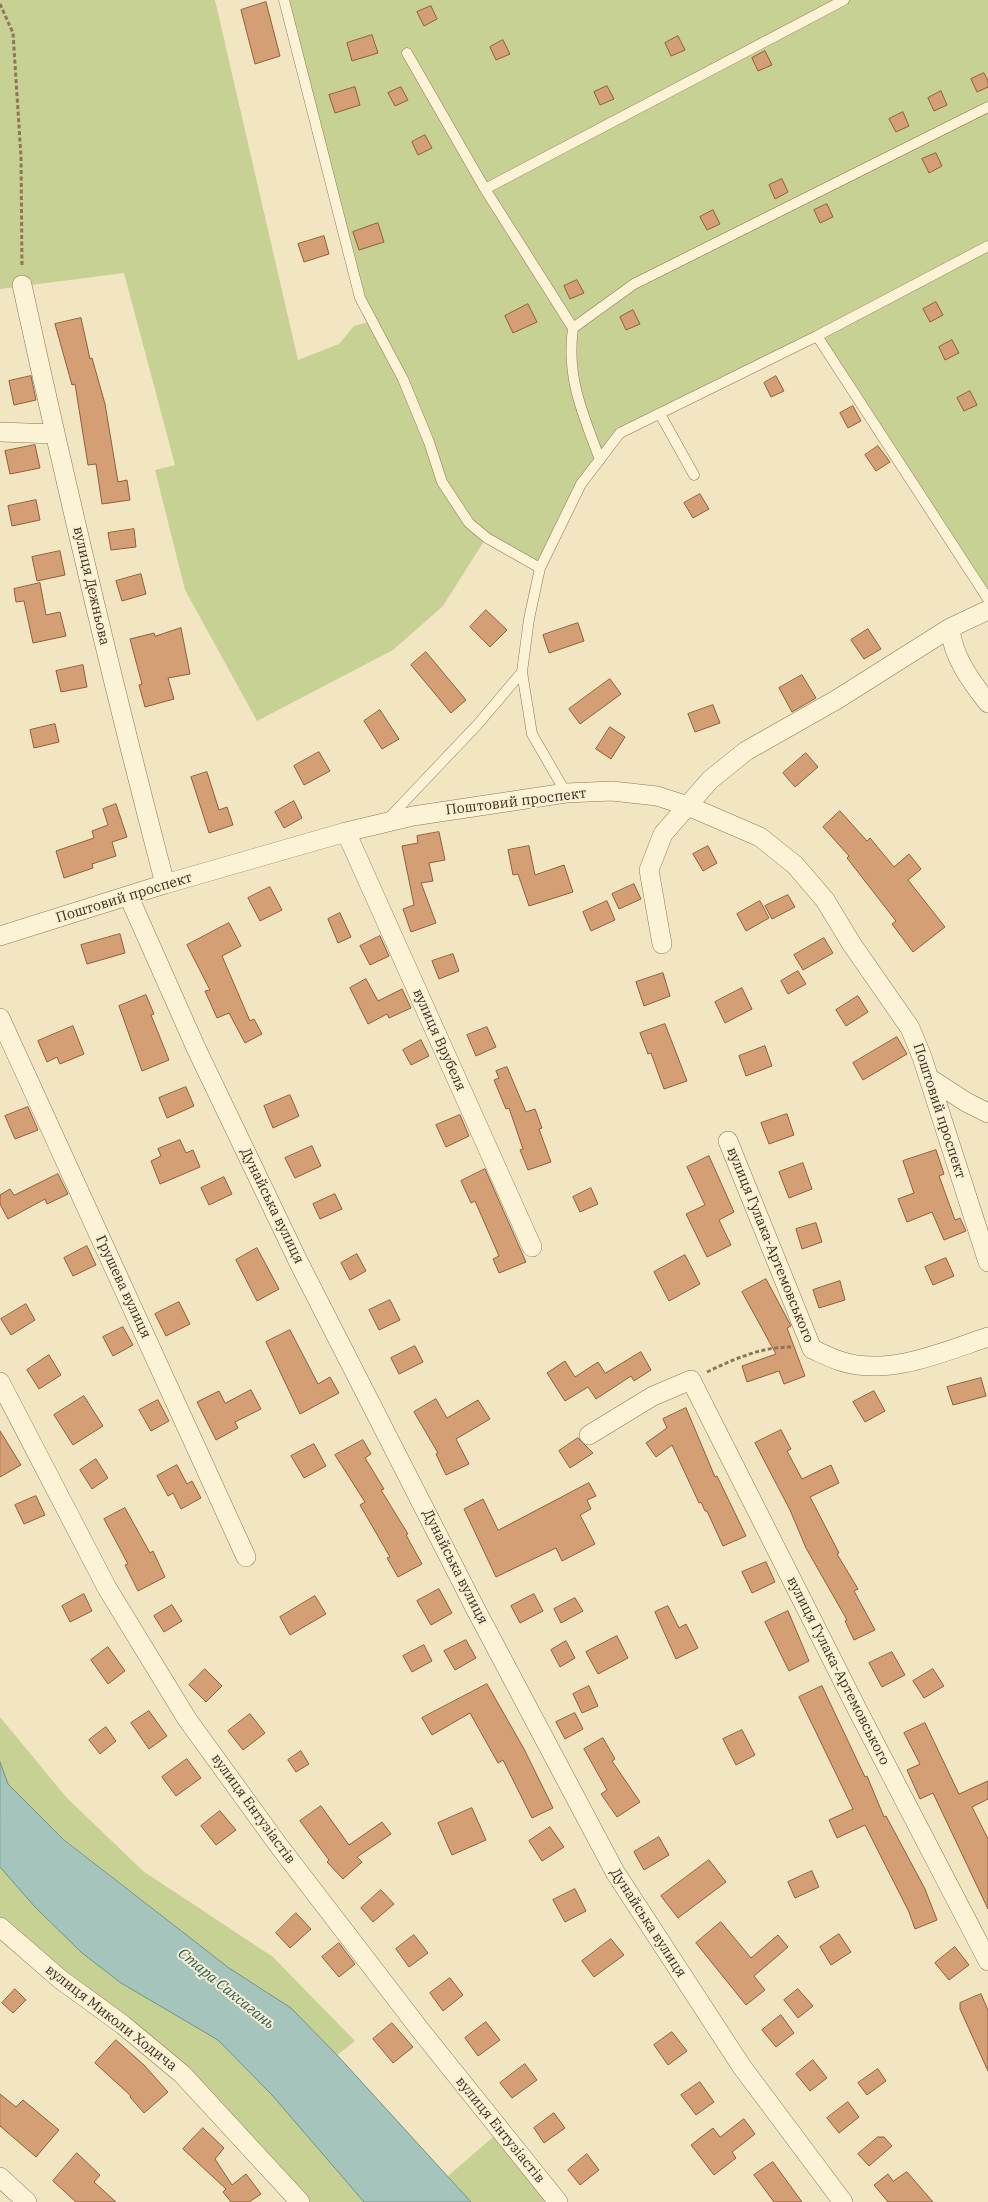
<!DOCTYPE html>
<html>
<head>
<meta charset="utf-8">
<style>
	body { margin:0 }
	canvas { display:block; background:#f2e5c2 }
</style>
</head>
<body>
<canvas width="988" height="2202"></canvas>
<script>
const context = document.querySelector('canvas').getContext('2d');
context.lineJoin = 'round';
function fillPath(path, color) { context.fillStyle = color; context.fill(path, 'evenodd'); }
function trace(path, color, width, dash) { context.strokeStyle = color; context.lineWidth = width; context.lineCap = dash ? 'butt' : 'round'; context.setLineDash(dash || []); context.stroke(path); }
function label(font, color, halo, rows, align = 'center') {
  context.font = font + ' "IBM Plex Serif",serif'; context.lineWidth = 4; context.setLineDash([]); context.textBaseline = 'middle'; context.strokeStyle = halo; context.fillStyle = color; for (const [text, x, y, turn = 0] of rows) {
    context.save(); context.translate(x, y); context.rotate((+turn || 0) * Math.PI / 180); context.textAlign = isNaN(turn) ? turn : align; if (halo) context.strokeText(text, 0, 0); context.fillText(text, 0, 0); context.restore();
  }
}
fillPath(new Path2D(`
	M0 0H215L298 360 339 344 354 326 371 321 360 298 286 0H988V599L817 336 620 433 581 484 540 568 486 538 443 606 393 650 257 721 185 590 155 470 175 465 124 273 0 289Z
	M0 1717 67 1798 143 1871 273 1957 355 2041 337 2055 291 2008 229 1968 63 1838 8 1784 0 1762Z
	M0 1867 35 1907 82 1953 121 1983 218 2040 272 2095 364 2202H300L182 2074 0 1927Z
	M500 2131 558 2202H471L448 2176Z`), '#c8d194');
const water = new Path2D(`
	M0 1762 8 1784 63 1839 229 1968 291 2008 337 2055 471 2202H364L272 2095 218 2040 121 1983 82 1953 35 1907 0 1867Z`);
fillPath(water, '#a4c4bc');
trace(water, '#6a948b', 1);
const building = new Path2D(`
	M266 2 280 56 255 64 241 10Z
	M431 6 437 19 424 26 417 12Z
	M372 35 378 53 352 61 347 43Z
	M678 36 685 50 671 56 665 43Z
	M503 40 510 54 496 60 490 47Z
	M765 51 772 65 758 71 752 58Z
	M984 73 988 81V87L977 92 971 79Z
	M607 86 614 99 600 105 594 92Z
	M355 87 360 105 335 113 329 95Z
	M401 87 408 100 395 106 388 93Z
	M941 91 947 105 934 111 928 98Z
	M903 112 909 126 896 132 889 119Z
	M425 135 432 148 418 155 412 142Z
	M936 153 942 166 929 173 922 159Z
	M782 179 788 192 775 199 769 185Z
	M827 204 833 217 820 223 814 210Z
	M713 210 720 224 707 230 700 217Z
	M378 223 384 242 359 250 353 232Z
	M324 236 329 254 304 262 298 244Z
	M577 280 584 293 570 299 564 286Z
	M936 302 943 315 930 322 923 309Z
	M528 304 537 322 513 333 505 316Z
	M633 310 640 324 626 330 620 317Z
	M81 318 90 359 92 358 105 404 118 482 127 480 130 500 102 504 96 464 88 465 75 384 72 385 55 324Z
	M952 340 959 353 945 360 939 347Z
	M31 376 36 400 14 405 9 381Z
	M776 376 784 391 771 397 764 383Z
	M970 391 977 405 964 411 957 398Z
	M853 406 861 421 848 428 840 413Z
	M35 445 40 468 10 474 5 451Z
	M878 446 890 462 876 471 865 455Z
	M700 494 709 509 693 518 684 503Z
	M36 500 40 520 12 526 8 506Z
	M134 529 136 547 111 550 108 533Z
	M60 551 65 575 37 581 32 557Z
	M141 574 146 594 122 601 116 581Z
	M40 583 46 615 60 612 66 636 33 643 24 601 16 602 14 589Z
	M486 610 507 630 490 647 470 627Z
	M578 623 584 641 549 653 543 635Z
	M181 628 190 674 168 678 174 699 145 707 139 685 142 684 130 639 154 633 155 636Z
	M868 629 881 649 864 659 851 640Z
	M426 652 466 700 451 713 411 665Z
	M83 665 87 687 61 692 56 671Z
	M802 675 816 698 792 712 779 688Z
	M610 679 621 694 580 724 569 709Z
	M713 705 720 723 695 732 688 714Z
	M380 710 399 739 382 749 364 721Z
	M55 724 59 742 34 748 30 730Z
	M610 727 625 737 611 759 596 749Z
	M319 752 330 771 304 785 294 766Z
	M806 753 818 767 795 787 783 773Z
	M207 772 219 810 227 807 233 825 209 833 191 777Z
	M294 801 302 818 284 828 275 812Z
	M116 804 127 837 112 842 116 856 92 864 93 868 64 878 56 851 94 838 92 831 108 825 103 809Z
	M840 811 867 841 870 838 894 867 909 854 921 869 908 880 945 927 913 952 892 924 896 921 847 858 849 856 823 827Z
	M439 832 445 860 429 863 433 881 421 883 436 923 411 932 403 909 414 905 402 846 418 843 417 836Z
	M529 846 535 875 564 865 573 892 529 906 518 874 513 875 508 850Z
	M708 846 717 863 703 871 693 854Z
	M634 884 641 899 619 909 612 894Z
	M270 887 282 910 260 921 248 898Z
	M788 895 795 907 772 919 765 906Z
	M607 901 615 920 591 931 583 912Z
	M760 901 769 918 746 931 737 914Z
	M340 913 351 937 338 943 328 919Z
	M229 923 241 946 222 956 250 1021 254 1019 262 1034 245 1043 229 1013 217 1018 205 991 210 990 187 945Z
	M120 934 125 953 87 964 81 945Z
	M380 936 389 956 370 965 360 946Z
	M824 938 833 953 803 970 794 955Z
	M453 954 459 971 439 979 432 961Z
	M798 971 806 984 788 994 781 981Z
	M663 973 670 996 644 1006 636 982Z
	M366 979 378 1001 402 989 411 1008 389 1018 387 1014 368 1024 350 988Z
	M742 988 752 1009 725 1023 715 1002Z
	M146 995 154 1014 151 1015 169 1060 142 1071 119 1006Z
	M858 996 868 1012 846 1026 836 1010Z
	M665 1024 687 1081 664 1089 651 1053 648 1054 640 1033Z
	M73 1026 84 1054 60 1064 57 1057 47 1062 38 1041Z
	M487 1027 496 1047 476 1056 467 1035Z
	M897 1037 907 1054 863 1080 853 1063Z
	M421 1040 429 1056 411 1065 403 1050Z
	M765 1046 772 1066 746 1076 739 1056Z
	M507 1067 526 1112 535 1109 542 1128 539 1129 551 1162 528 1170 520 1150 523 1149 509 1108 506 1109 494 1080 499 1078 496 1071Z
	M186 1087 194 1106 167 1118 159 1098Z
	M290 1095 299 1116 273 1128 264 1106Z
	M28 1107 38 1130 15 1139 5 1116Z
	M787 1114 794 1135 769 1144 761 1123Z
	M460 1115 469 1136 446 1147 436 1125Z
	M180 1140 186 1153 193 1150 200 1167 160 1184 151 1161 161 1156 158 1149Z
	M312 1146 321 1166 295 1178 285 1158Z
	M936 1150 944 1174 939 1176 955 1220 960 1218 966 1231 944 1240 932 1212 907 1222 898 1199 914 1193 903 1161Z
	M709 1156 734 1212 719 1220 731 1245 707 1257 686 1214 705 1205 687 1167Z
	M803 1163 812 1189 789 1198 779 1172Z
	M485 1169 526 1262 499 1273 493 1259 499 1256 475 1201 471 1203 461 1181Z
	M58 1174 68 1194 47 1204 45 1199 8 1219 0 1204V1195L10 1189 14 1195Z
	M224 1177 232 1194 209 1205 201 1188Z
	M591 1188 598 1204 580 1212 573 1197Z
	M335 1194 342 1209 320 1219 313 1204Z
	M816 1223 822 1242 802 1249 796 1229Z
	M87 1246 96 1265 73 1276 64 1258Z
	M257 1248 279 1289 257 1301 236 1260Z
	M357 1254 366 1271 350 1280 341 1263Z
	M685 1255 700 1284 669 1301 654 1272Z
	M946 1258 954 1276 933 1285 925 1267Z
	M766 1279 790 1324 791 1326 787 1328 805 1376 784 1384 779 1371 747 1382 742 1366 776 1354 742 1292Z
	M840 1281 845 1300 819 1308 813 1290Z
	M390 1300 400 1320 379 1330 369 1310Z
	M179 1302 190 1324 166 1336 155 1314Z
	M26 1304 35 1320 11 1335 1 1319Z
	M123 1327 133 1345 113 1356 103 1337Z
	M290 1330 318 1384 330 1377 339 1393 300 1414 266 1342Z
	M415 1346 423 1362 399 1374 391 1358Z
	M641 1352 651 1370 634 1381 631 1376 596 1399 588 1387 565 1401 547 1373 565 1361 575 1377 598 1362 605 1373Z
	M49 1355 61 1375 39 1389 27 1370Z
	M981 1378 986 1396 953 1405 947 1387Z
	M251 1390 261 1409 235 1422 238 1428 216 1440 197 1402 219 1391 225 1403Z
	M874 1391 885 1411 865 1422 853 1402Z
	M84 1396 103 1426 73 1445 54 1415Z
	M436 1399 447 1418 478 1400 490 1419 456 1439 469 1464 446 1475 436 1454 438 1453 414 1412Z
	M158 1400 169 1421 151 1431 139 1410Z
	M686 1408 715 1477 717 1476 746 1536 723 1546 707 1511H705L701 1502 699 1503 672 1445 656 1457 646 1443 667 1428 663 1419Z
	M781 1430 791 1449 787 1451 802 1479 831 1465 839 1483 810 1497 839 1553 837 1554 858 1589 854 1591 875 1630 854 1640 845 1621 847 1620 806 1548 790 1510 755 1443Z
	M0 1431 21 1465 0 1477Z
	M578 1438 593 1453 570 1468 559 1451Z
	M363 1440 371 1454 365 1458 384 1489 381 1490 408 1534 406 1535 422 1564 398 1577 387 1558 390 1557 360 1505 365 1502 335 1455Z
	M314 1444 326 1466 304 1478 291 1456Z
	M96 1459 108 1478 92 1489 80 1470Z
	M177 1465 187 1484 192 1481 201 1498 181 1509 173 1493 168 1496 157 1476Z
	M589 1483 596 1496 587 1500 591 1509 580 1515 595 1544 562 1561 556 1548 496 1577 464 1509 483 1499 498 1530Z
	M36 1496 45 1515 24 1524 15 1505Z
	M125 1508 150 1553 153 1551 165 1577 138 1591 125 1565 128 1564 104 1519Z
	M766 1562 775 1582 752 1593 742 1572Z
	M439 1589 452 1613 431 1625 417 1601Z
	M84 1594 92 1611 70 1622 62 1606Z
	M534 1594 543 1611 520 1623 511 1606Z
	M315 1596 326 1614 290 1635 280 1617Z
	M575 1598 583 1611 561 1623 554 1609Z
	M172 1605 182 1621 164 1632 154 1616Z
	M668 1606 679 1628 686 1624 698 1648 676 1659 655 1612Z
	M788 1611 809 1661 789 1671 765 1622Z
	M617 1636 628 1658 598 1674 586 1652Z
	M466 1640 476 1658 455 1670 444 1651Z
	M566 1641 575 1658 560 1667 551 1650Z
	M424 1645 432 1661 412 1672 403 1656Z
	M108 1647 125 1671 108 1684 91 1660Z
	M892 1652 905 1675 882 1687 869 1663Z
	M205 1669 222 1686 206 1702 189 1685Z
	M933 1669 944 1686 924 1698 913 1681Z
	M487 1684 524 1749 553 1808 532 1818 503 1760 498 1763 470 1713 432 1735 422 1718Z
	M589 1686 598 1706 582 1713 573 1694Z
	M822 1686 865 1777 867 1776 884 1817 886 1816 925 1889 937 1920 915 1929 909 1912 865 1825 837 1838 829 1820 853 1809 799 1697Z
	M149 1711 167 1736 149 1749 131 1723Z
	M575 1713 583 1729 565 1739 556 1722Z
	M250 1714 265 1733 243 1750 228 1731Z
	M925 1723 959 1794 988 1781V1799L972 1807 988 1839V1909L933 1793 920 1799 907 1770 920 1764 904 1733Z
	M106 1727 116 1741 100 1754 89 1740Z
	M742 1730 755 1755 736 1765 723 1739Z
	M603 1738 615 1759 612 1761 640 1802 617 1817 601 1794 607 1790 584 1749Z
	M301 1751 309 1764 296 1772 288 1760Z
	M187 1759 201 1778 176 1796 162 1777Z
	M321 1806 349 1845 382 1822 391 1834 357 1857 362 1862 343 1879 327 1862 329 1860 300 1821Z
	M472 1808 486 1840 452 1855 438 1823Z
	M220 1811 236 1830 216 1845 201 1826Z
	M550 1827 564 1847 542 1861 529 1841Z
	M659 1837 669 1855 644 1870 634 1852Z
	M709 1860 726 1882 678 1918 661 1896Z
	M812 1871 819 1887 795 1898 788 1882Z
	M575 1889 586 1911 565 1922 553 1900Z
	M381 1890 394 1904 373 1922 361 1908Z
	M296 1913 311 1929 290 1948 276 1933Z
	M721 1922 751 1958 778 1935 788 1947 754 1976 765 1990 746 2005 696 1943Z
	M839 1934 851 1952 831 1965 820 1947Z
	M414 1935 428 1953 409 1967 396 1949Z
	M611 1939 624 1955 594 1977 582 1961Z
	M339 1943 355 1964 339 1977 322 1957Z
	M955 1947 969 1965 949 1980 935 1963Z
	M450 1978 463 1995 443 2011 430 1993Z
	M15 1989 26 2000 13 2013 2 2003Z
	M798 1989 813 2006 798 2018 784 2000Z
	M981 1994 988 2010V2071L960 2009V2003Z
	M781 2015 794 2033 776 2047 762 2030Z
	M486 2022 500 2040 478 2056 465 2038Z
	M392 2023 413 2047 393 2063 373 2039Z
	M672 2032 687 2051 668 2065 654 2045Z
	M116 2040 144 2065 168 2092 144 2113 130 2097 131 2096 95 2063Z
	M813 2060 827 2078 810 2091 796 2074Z
	M525 2064 537 2080 512 2098 500 2083Z
	M878 2069 886 2081 867 2095 858 2083Z
	M700 2082 714 2102 696 2115 681 2095Z
	M0 2094 16 2107 23 2100 59 2130 36 2157 0 2126Z
	M848 2102 859 2117 839 2133 827 2118Z
	M554 2113 565 2128 544 2143 534 2128Z
	M744 2119 755 2134 732 2152 736 2158 714 2175 691 2145 713 2128 720 2137Z
	M203 2128 224 2148 215 2159 232 2185 246 2174 261 2194 249 2202H231L223 2192 226 2189 183 2149Z
	M878 2137H884L892 2146 869 2166 858 2154Z
	M77 2153 100 2175 94 2182 116 2202H76L53 2181Z
	M587 2154 599 2170 580 2185 568 2170Z
	M773 2162 802 2202H774L754 2175Z
	M907 2172 933 2202H888L874 2185 888 2174 893 2181Z`);
fillPath(building, '#d49f74');
trace(building, '#8f5f3a', 1);
const service = new Path2D(`
	M284 0 360 298 403 379 429 442 442 482 469 523 487 538 540 568
	M407 53 485 189 573 328
	M485 189 844 0
	M817 336 988 599
	M660 414 694 475
	M600 460C583 414 566 378 573 328L634 284 988 107
	M566 793 532 734 522 672 529 619 540 568 581 484 620 433 817 336 988 246
	M386 821 478 724 522 672`);
const minor = new Path2D(`
	M22 285C66 486 113 686 165 884
	M0 432 55 434
	M950 628C953 657 970 680 988 703
	M346 832 532 1247
	M129 897 196 1048 298 1261 475 1608 615 1872 742 2067 843 2202
	M0 936 165 884 346 832 413 816 566 793 612 791 657 796 688 806 760 837 795 865 825 900 851 943 910 1028 922 1057 988 1262
	M662 944 649 870 663 834 710 780 746 751 836 700 950 628 988 610
	M0 1018 246 1557
	M929 1078 966 1102 988 1113
	M728 1141 812 1349C821 1353 831 1358 840 1361 888 1377 943 1352 988 1337
	M0 1382 107 1588 187 1719 279 1846 421 2031 558 2202
	M589 1435 653 1396 691 1380 857 1709 988 1961
	M0 1927 60 1979 123 2025 182 2074 300 2202
	M0 2177 27 2202`);
trace(service, '#8e7657', 11);
trace(minor, '#8e7657', 20);
trace(new Path2D(`
	M0 4 13 33 21 157 22 267
	M707 1372C734 1359 761 1347 791 1347`), '#8e7657', 3, [4, 2.5]);
trace(service, '#fcf2d6', 10);
trace(minor, '#fcf2d6', 19);
label('14px', '#3c2d1d', '#f9efd2', [
	["вулиця Дежньова",91,586,77],
	["Поштовий проспект",516,802,-7],
	["Поштовий проспект",124,898,-17],
	["вулиця Врубеля",439,1040,66],
	["Поштовий проспект",939,1111,72],
	["Дунайська вулиця",272,1206,64],
	["вулиця Гулака-Артемовського",770,1245,68],
	["Грушева вулиця",123,1287,65],
	["Дунайська вулиця",455,1567,63],
	["вулиця Гулака-Артемовського",838,1671,63],
	["вулиця Ентузіастів",253,1809,54],
	["Дунайська вулиця",648,1923,57],
	["вулиця Миколи Ходича",111,2018,38],
	["вулиця Ентузіастів",500,2130,51]
]);
label('italic 15px', '#2a5d5c', '#f9efd2', [
	["Стара Саксагань",226,1989,39]
]);
</script>
</body>
</html>
